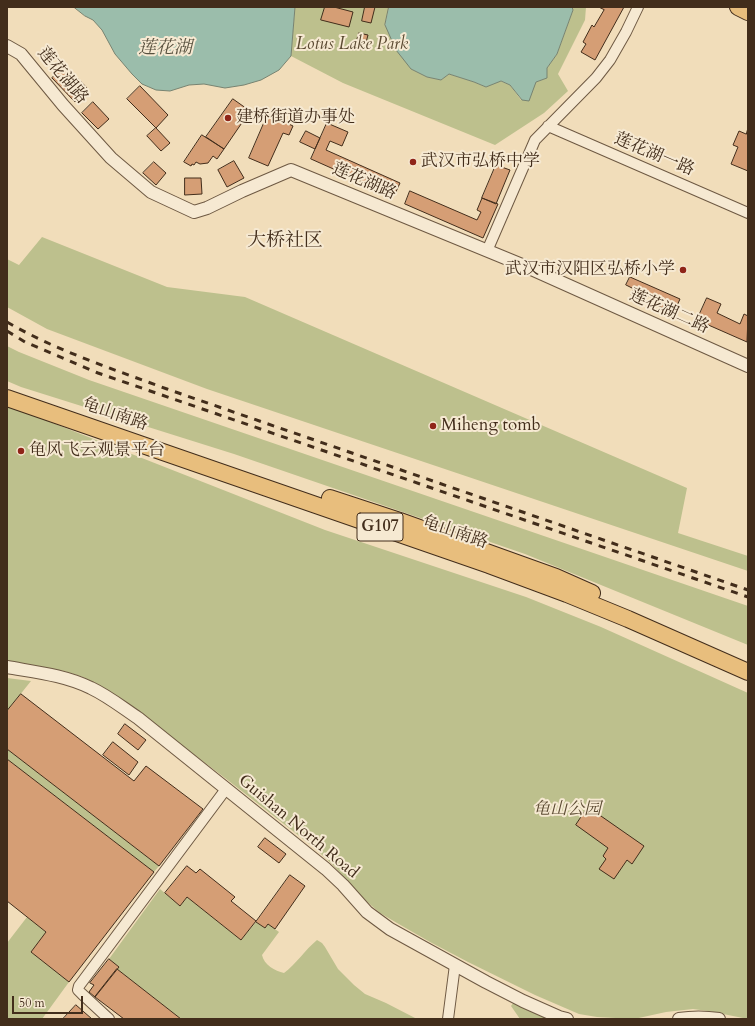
<!DOCTYPE html>
<html>
<head>
<meta charset="utf-8">
<style>
	body { margin:0 }
	#map { position:relative; width:755px; height:1026px; overflow:hidden; background:#f1ddba; font-family:Cardo,serif }
	canvas { display:block }
	.frame { position:absolute; inset:0; border:8px solid #422d1b; pointer-events:none }
	.scale { position:absolute; left:12px; top:996px; width:71px; height:18px; box-sizing:border-box; border:2px solid #422d1b; border-top:0; padding-left:5px; font-size:12px; line-height:14px; white-space:nowrap; color:#422d1b; -webkit-text-stroke:3px #f6e9d2; paint-order:stroke }
</style>
</head>
<body>
<div id="map">
<canvas width="755" height="1026"></canvas>
<div class="frame"></div>
<div class="scale">50 m</div>
</div>
<script>
const context = document.querySelector('canvas').getContext('2d');
context.lineJoin = 'round';
function fillPath(path, color) { context.fillStyle = color; context.fill(path, 'evenodd'); }
function trace(path, color, width, dash) { context.strokeStyle = color; context.lineWidth = width; context.lineCap = dash ? 'butt' : 'round'; context.setLineDash(dash || []); context.stroke(path); }
function label(font, color, halo, rows, align = 'center') {
  context.font = font + ' Cardo,"Noto Serif SC",serif'; context.lineWidth = 4; context.setLineDash([]); context.textBaseline = 'middle'; context.strokeStyle = halo; context.fillStyle = color; for (const [text, x, y, turn = 0] of rows) {
    context.save(); context.translate(x, y); context.rotate((+turn || 0) * Math.PI / 180); context.textAlign = isNaN(turn) ? turn : align; if (halo) context.strokeText(text, 0, 0); context.fillText(text, 0, 0); context.restore();
  }
}
fillPath(new Path2D(`
	M295 7H389L385 25 411 69 427 77 441 80 449 74 474 82 486 87 500 81 510 85 521 100 536 82 547 78V68L557 54 573 10 572 7H586L585 20 558 74 568 91 544 113 495 145 343 83 291 56Z
	M42 237 167 287 245 297 687 488 678 533 748 556V571L207 389 47 329 7 307V259L19 265Z
	M7 346 19 352 89 380 748 606V645L525 554 234 454 21 387 7 381Z
	M7 405 325 530 526 597 601 627 748 693V1019L708 1011 693 1009 666 1012 634 1019 597 1017 579 1014 535 995 468 962 430 942 397 923 380 913 365 900 332 864 312 846 225 778 118 697 99 685 83 677 64 671 7 661Z
	M7 678 31 681 7 711Z
	M7 749 159 866 154 872 7 759Z
	M160 889 180 906 187 897 241 940 256 922 265 928 268 924 279 932 262 955C264 965 275 971 284 973 296 964 305 950 317 940L322 943 325 947 338 969 354 985 365 994 386 1003 417 1019H181L117 969 118 966 109 959Z
	M27 917 46 932 31 952 69 982 42 1019H7V943Z
	M514 1002 553 1019H520L511 1006Z`), '#bdc08d');
const water = new Path2D(`
	M74 7H295L291 56 279 70 261 80 244 85 225 88 204 84 189 85 170 91 156 90 142 84 132 74 115 54 102 30 93 20 85 16Z
	M389 7H572L573 10 557 54 547 68V78L536 82 529 101 522 100 510 85 501 81 486 87 474 82 449 74 441 80 427 77 411 69 396 50 385 25Z`);
fillPath(water, '#9bbdab');
trace(water, '#778371', 1);
const building = new Path2D(`
	M325 7H334L353 12 349 27 321 20Z
	M365 7H375L371 23 362 21Z
	M599 7H624L595 60 581 52 586 44 583 42 592 25 594 27 604 10Z
	M359 33 368 35 364 50 355 48Z
	M66 66 88 89 75 102 52 78Z
	M140 86 168 115 156 128 127 99Z
	M233 99 250 111 224 149 206 137Z
	M93 102 109 119 98 129 82 113Z
	M268 114 293 126 289 135 283 133 268 166 249 158Z
	M327 123 348 132 342 146 330 141 326 150 400 183 394 196 311 159Z
	M156 128 170 143 161 151 147 136Z
	M748 128V171L731 164 738 147 733 145 739 131 746 134Z
	M306 131 320 138 315 149 300 142Z
	M202 135 224 149 217 159 213 156 208 163 200 164 196 162 194 165 192 164 191 166 184 162Z
	M234 161 244 178 227 187 218 170Z
	M154 162 166 173 156 185 143 173Z
	M496 165 510 170 496 204 482 198Z
	M185 178H201L202 194 185 195Z
	M410 191 477 220 481 212 477 210 482 198 498 204 483 238 405 204Z
	M630 277 680 299 676 308 665 303 663 308 658 306 660 301 639 292 637 297 631 295 634 289 626 285Z
	M707 298 721 304 717 313 740 324 744 314 748 316 747 342 697 320Z
	M21 694 134 781 146 766 203 809 159 866 7 749V711Z
	M125 724 146 740 138 750 118 734Z
	M113 742 138 762 129 775 103 755Z
	M7 759 154 872 69 982 31 952 46 932 7 901Z
	M588 807 644 846 632 864 627 860 614 879 599 869 606 859 603 856 608 848 576 825Z
	M265 838 286 854 279 863 258 847Z
	M187 866 196 873 200 869 235 897 231 901 256 921 241 940 187 897 180 906 165 893Z
	M290 875 305 886 275 929 268 924 265 928 256 922Z
	M109 959 119 967 95 997 89 992 94 985 90 983Z
	M117 969 181 1019H124L95 997Z
	M76 1005 92 1019H65L64 1018Z`);
fillPath(building, '#d59e75');
trace(building, '#422d1b', 1);
const minor = new Path2D(`
	M548 126 748 213
	M487 251 535 140 596 78 610 60 626 32 638 7
	M109 1019 82 994 78 990 79 986 226 789
	M448 1019 455 965`);
const tertiary = new Path2D(`
	M7 46 21 54 63 105 111 158 151 192 194 212 207 208 242 191 291 170 527 267 748 366
	M7 667C35 672 65 675 91 688 108 696 123 708 138 718L326 869 343 885 367 912 390 929 486 982 523 1001 559 1017 567 1019
	M679 1019C692 1017 705 1017 719 1019`);
const primary = new Path2D(`
	M738 7 748 12`);
const trunk = new Path2D(`
	M7 398 489 565 567 594 628 619 748 672
	M330 498 400 521 556 577 592 593`);
trace(minor, '#6e5943', 12);
trace(tertiary, '#6e5943', 14);
trace(primary, '#422d1b', 18);
trace(trunk, '#422d1b', 18);
trace(minor, '#f6e9d2', 10);
trace(tertiary, '#f6e9d2', 12);
trace(primary, '#e8be7d', 16);
trace(trunk, '#e8be7d', 16);
trace(new Path2D(`
	M7 322C57 351 113 369 167 389L748 590
	M7 331 25 342 98 373 748 597`), '#422d1b', 3, [7, 7]);
for (const [x, y, r, color] of [
	[228,118,4,"#8f2418"],
	[413,162,4,"#8f2418"],
	[683,270,4,"#8f2418"],
	[433,426,4,"#8f2418"],
	[21,451,4,"#8f2418"]
]) { const dot = new Path2D(); dot.arc(x, y, r, 0, 2 * Math.PI); context.fillStyle = color; context.fill(dot); trace(dot, '#f6e9d2', 1.5); }
for (const [x, y, w] of [
	[380,527,46]
]) { const box = new Path2D(); box.roundRect(x - w / 2, y - 14, w, 28, 3); context.fillStyle = '#f6e9d2'; context.fill(box); trace(box, '#422d1b', 1); }
label('bold 16px', '#422d1b', null, [
	["G107",380,527]
]);
label('italic 17px', '#5b4a32', '#f6e9d2', [
	["Lotus Lake Park",352,45],
	["龟山公园",567,810]
]);
label('17px', '#422d1b', '#f6e9d2', [
	["莲花湖路",62,76,50],
	["莲花湖一路",654,155,23],
	["莲花湖路",364,182,23],
	["莲花湖二路",669,312,24],
	["龟山南路",115,415,19],
	["龟山南路",455,533,19],
	["Guishan North Road",298,827,40]
]);
label('17px', '#422d1b', '#f6e9d2', [
	["建桥街道办事处",236,118],
	["武汉市弘桥中学",421,162],
	["武汉市汉阳区弘桥小学",675,270,"right"],
	["Miheng tomb",441,426],
	["龟风飞云观景平台",29,451]
], 'left');
label('italic 18px', '#58513f', '#f6e9d2', [
	["莲花湖",165,49]
]);
label('19px', '#422d1b', '#f6e9d2', [
	["大桥社区",285,242]
]);
</script>
</body>
</html>
